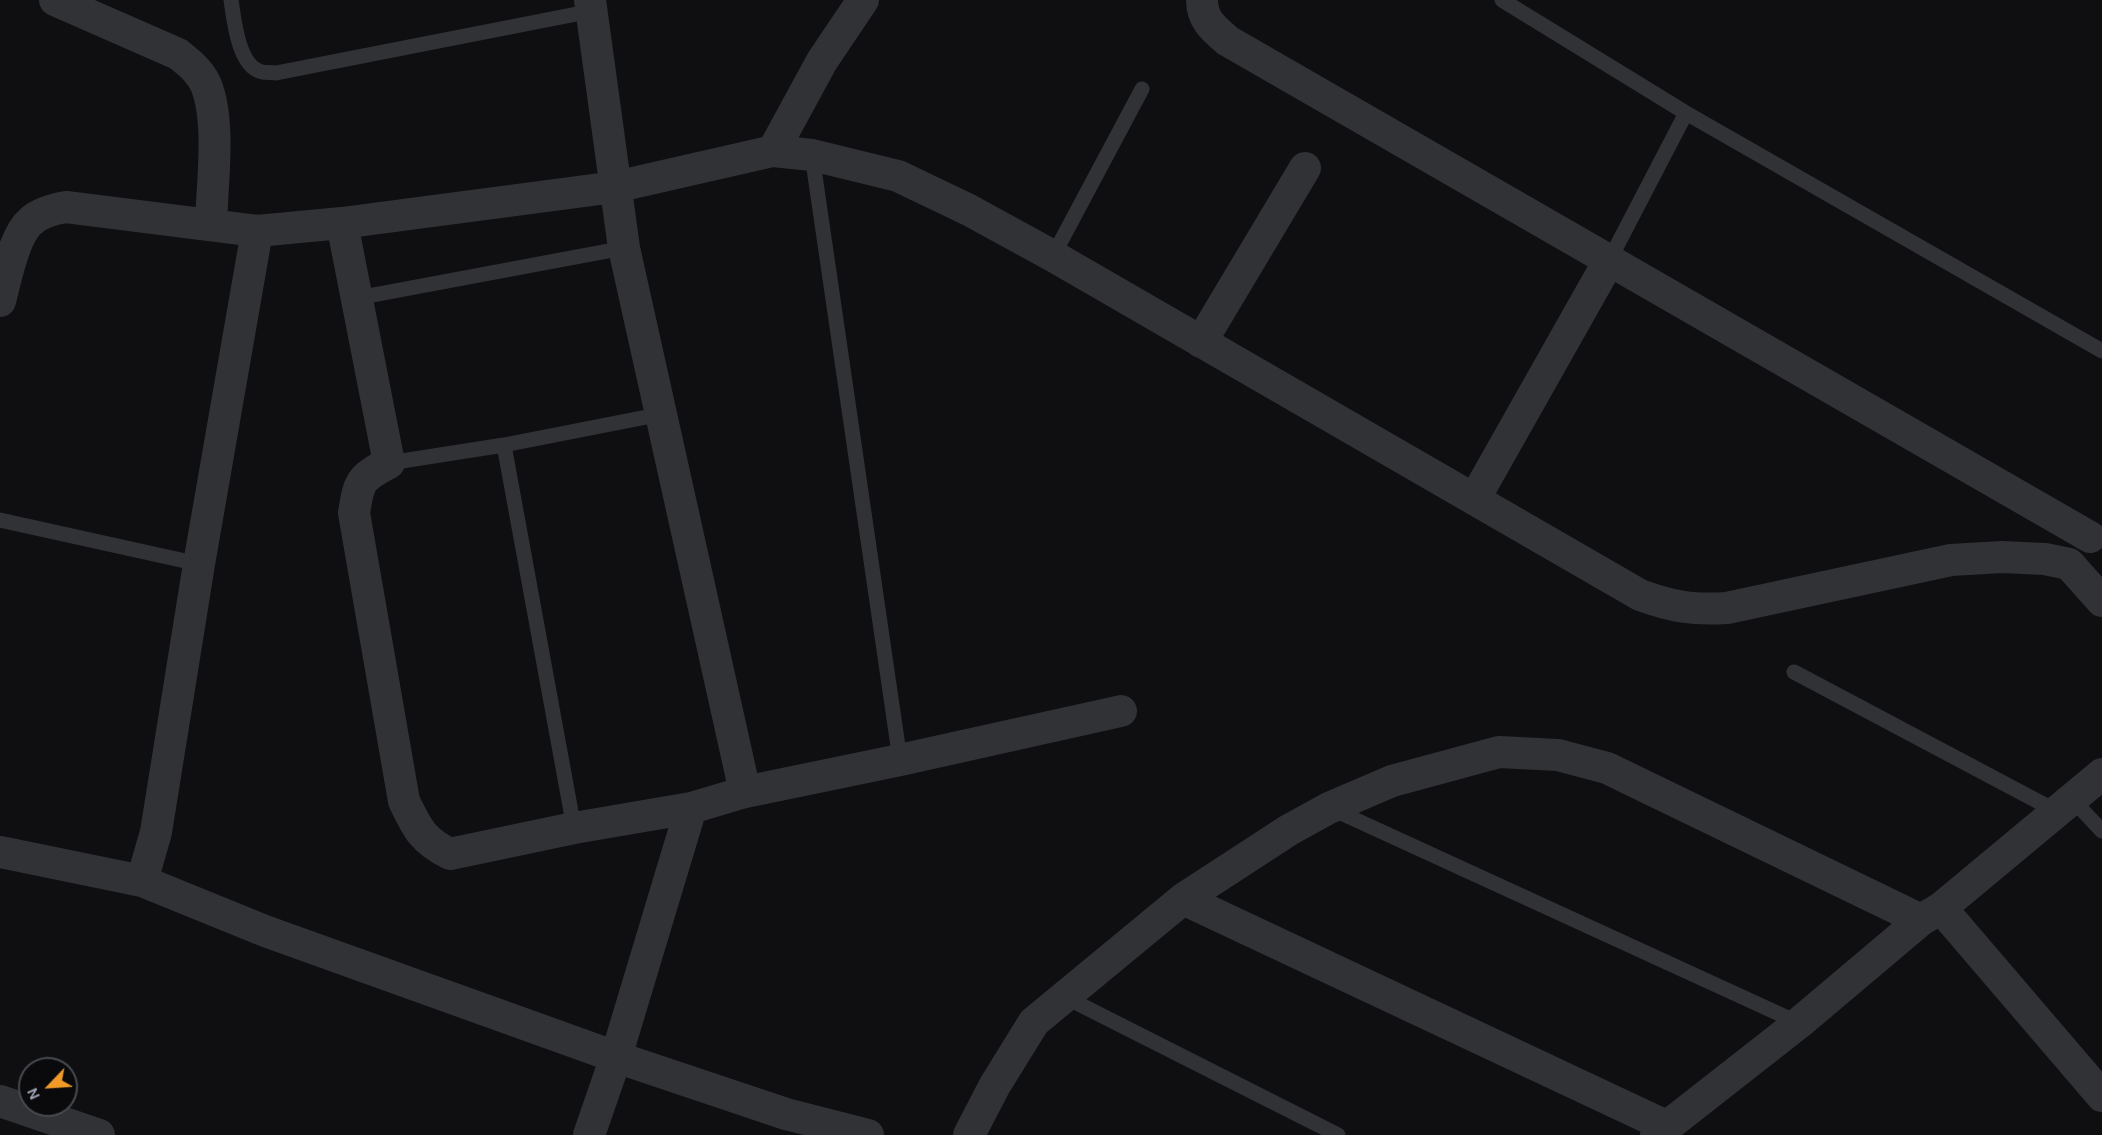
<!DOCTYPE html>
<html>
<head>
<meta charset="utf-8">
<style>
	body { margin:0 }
	#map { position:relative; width:2102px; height:1135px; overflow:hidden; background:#0f0f11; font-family:Karla,sans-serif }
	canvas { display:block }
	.north { position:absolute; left:18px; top:1057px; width:60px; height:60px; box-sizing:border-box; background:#0a0a0c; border:2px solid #46494e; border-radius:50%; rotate:245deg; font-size:16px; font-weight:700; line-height:24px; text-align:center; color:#a0a7b2 }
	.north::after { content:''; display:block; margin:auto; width:21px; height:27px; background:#f09b28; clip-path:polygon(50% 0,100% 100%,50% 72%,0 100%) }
</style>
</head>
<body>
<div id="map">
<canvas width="2102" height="1135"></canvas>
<div class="north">N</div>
</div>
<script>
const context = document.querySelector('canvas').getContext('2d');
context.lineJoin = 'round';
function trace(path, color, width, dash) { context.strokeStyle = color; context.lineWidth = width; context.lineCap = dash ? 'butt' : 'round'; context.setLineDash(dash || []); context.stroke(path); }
trace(new Path2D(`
	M231 0C234 19 238 67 262 72 266 73 272 72 276 73L592 11
	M1502 0 1686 113 2102 351
	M812 155 900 760
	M1053 256 1142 89
	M1610 259 1686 113
	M357 298 624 248
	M504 445 574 828
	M389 463 504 445 662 414
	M0 520 199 564
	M1794 672 2056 811
	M2071 798 2102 831
	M1330 808 1799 1023
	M1065 997 1338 1135`), '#303236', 15);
trace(new Path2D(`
	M55 0 178 54C189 63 200 71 206 85 221 122 212 184 211 225
	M590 0 624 248 745 792
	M1202 0C1202 20 1214 29 1228 41L2090 537
	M773 151 822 61 863 0
	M342 223 389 463C360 478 359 481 354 513L404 801C417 828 422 840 450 854L574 828 691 808 745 792 900 760 1121 711
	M257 231 342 223 615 187 773 151 812 155 898 176 969 210 1053 256 1640 595C1673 607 1692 610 1727 608L1951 560 2002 557 2045 559 2069 564 2102 601
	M0 301C6 279 14 235 31 221 41 212 54 209 66 207L257 231 199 564 156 832 142 881 0 852
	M1201 342 1305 168
	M1475 498 1610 259
	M142 881 265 931 616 1057 786 1114 868 1135
	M1183 899 1666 1126
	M1941 908 2102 1096
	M0 1101 99 1135
	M589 1135 616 1057 691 808
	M969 1135 995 1085 1034 1022 1183 899 1289 830 1329 808 1392 781 1499 752 1558 755 1607 768 1921 920
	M1656 1135 1799 1023 1921 920 1941 908 2102 774`), '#303236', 32);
</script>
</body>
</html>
